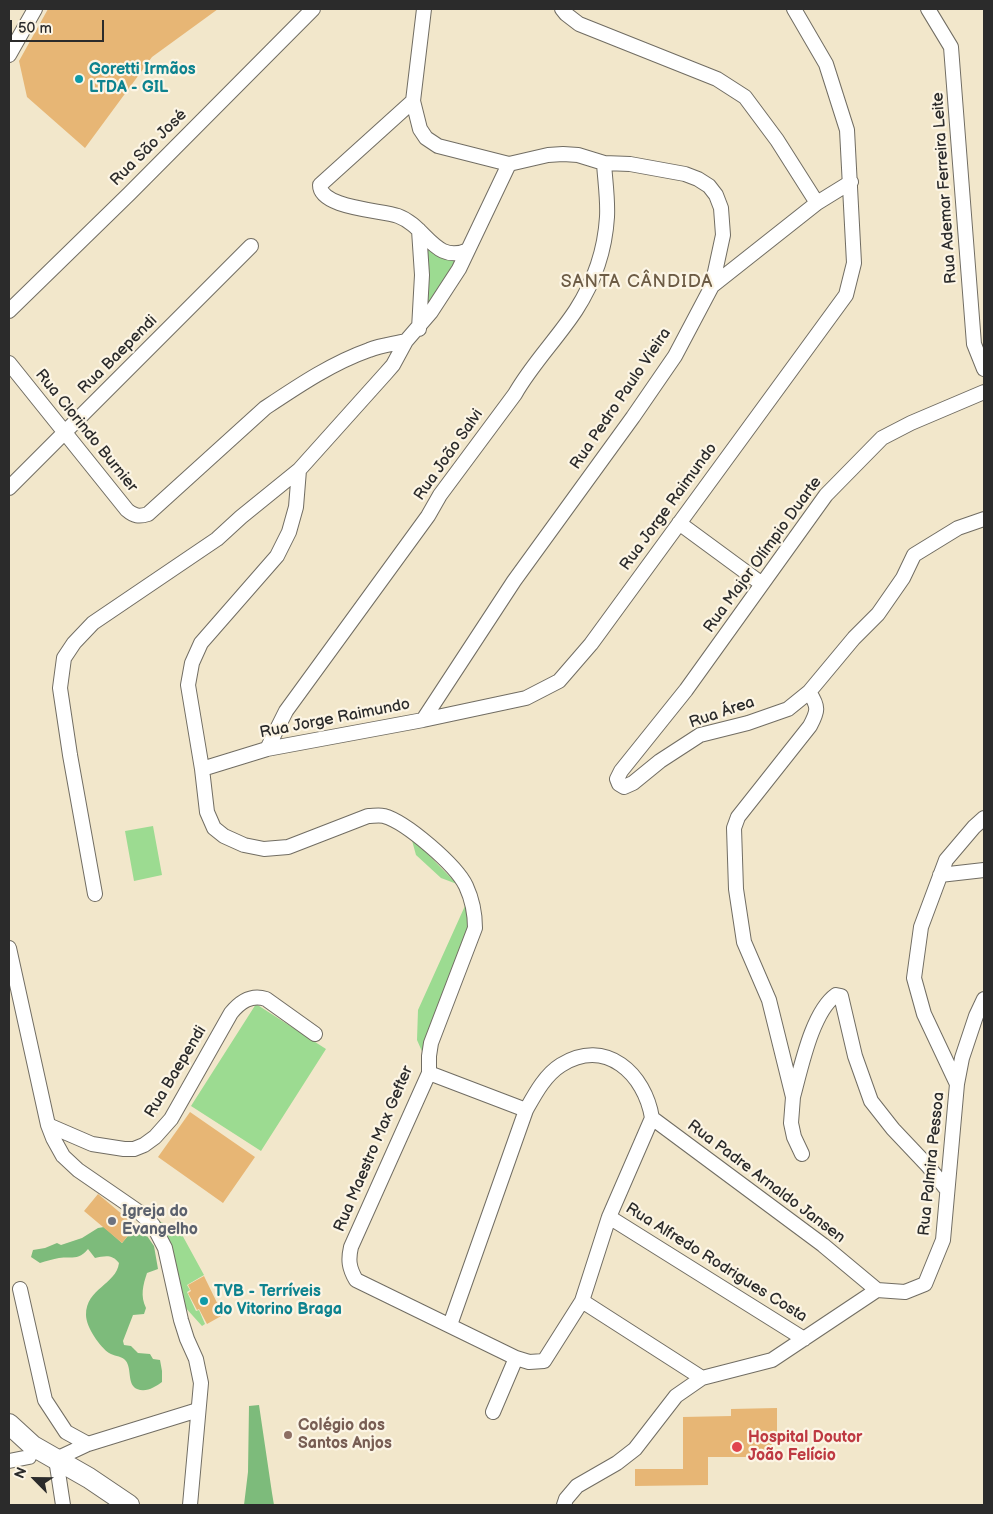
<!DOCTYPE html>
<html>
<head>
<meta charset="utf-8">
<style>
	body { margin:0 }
	#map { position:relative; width:993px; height:1514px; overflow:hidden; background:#f2e7cb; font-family:"Balsamiq Sans",sans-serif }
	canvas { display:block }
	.frame { position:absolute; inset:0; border:10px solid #2b2b2b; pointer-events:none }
	.north { position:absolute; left:10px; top:1454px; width:50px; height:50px; -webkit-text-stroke:4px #fcf5e5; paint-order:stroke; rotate:293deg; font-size:14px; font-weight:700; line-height:20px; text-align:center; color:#2b2b2b }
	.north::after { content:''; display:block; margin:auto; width:18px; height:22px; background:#2b2b2b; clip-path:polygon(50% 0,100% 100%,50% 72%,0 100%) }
	.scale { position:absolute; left:10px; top:20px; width:94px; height:22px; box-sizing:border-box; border:2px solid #2b2b2b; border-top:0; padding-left:6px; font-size:15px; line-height:18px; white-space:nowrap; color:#2b2b2b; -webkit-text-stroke:4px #fcf5e5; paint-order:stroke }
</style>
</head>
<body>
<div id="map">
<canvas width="993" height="1514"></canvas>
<div class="frame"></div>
<div class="north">N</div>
<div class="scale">50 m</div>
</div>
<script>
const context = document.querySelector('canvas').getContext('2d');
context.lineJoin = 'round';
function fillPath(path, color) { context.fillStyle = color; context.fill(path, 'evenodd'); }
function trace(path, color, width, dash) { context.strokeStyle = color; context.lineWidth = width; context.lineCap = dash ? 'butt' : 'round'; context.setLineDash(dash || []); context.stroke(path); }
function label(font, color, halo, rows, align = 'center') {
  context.font = font + ' "Balsamiq Sans",sans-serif'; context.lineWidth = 4.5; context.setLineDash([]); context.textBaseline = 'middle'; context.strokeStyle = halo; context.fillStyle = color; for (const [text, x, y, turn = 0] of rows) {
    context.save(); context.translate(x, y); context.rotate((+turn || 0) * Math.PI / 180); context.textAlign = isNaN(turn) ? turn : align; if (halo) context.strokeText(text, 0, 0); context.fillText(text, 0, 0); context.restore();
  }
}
fillPath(new Path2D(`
	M424 247 459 258 423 312Z
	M153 826 162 875 134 881 125 831Z
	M411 837 457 884 441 878 416 855Z
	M469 897 475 913 428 1065 417 1040 418 1010Z
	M256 1004 326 1049 261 1151 191 1106Z
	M159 1221 180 1231 204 1275 187 1285 190 1290 187 1292 196 1311 199 1310 205 1324 202 1326 184 1306 171 1245Z`), '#9cdb91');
fillPath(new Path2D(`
	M136 1226 145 1233 154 1246 158 1269 147 1273C143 1285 140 1296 146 1308L144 1314 133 1315 123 1341 124 1345 131 1346 138 1353 150 1354 153 1359 160 1360 162 1371V1382C155 1387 146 1393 137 1389 126 1384 133 1366 124 1359 120 1356 114 1356 109 1353 100 1347 86 1327 86 1315 86 1288 116 1285 119 1263 112 1254 105 1256 95 1258L88 1249C78 1261 72 1256 59 1258 53 1259 46 1261 40 1263L31 1257 33 1250 45 1248 57 1243 61 1245 82 1238 98 1228 104 1227 122 1243Z
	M259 1405 272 1493 274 1505H244L248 1472 249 1406Z`), '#7dbb7b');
fillPath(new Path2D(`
	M48 9H218L152 57 85 148 27 97 19 61Z
	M190 1112 255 1157 223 1203 158 1157Z
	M98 1194 136 1226 122 1243 84 1211Z
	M204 1276 223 1315 207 1324 199 1309 197 1310 188 1293 191 1291 188 1285Z
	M777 1408V1436H772V1457H708V1485L635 1486V1469H683V1417L731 1416V1409Z`), '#e7b675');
const street = new Path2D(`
	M562 9 566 14 579 24 717 79 745 97 777 140 817 203
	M928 9 951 47 974 344 984 369
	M9 55 35 9
	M413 101 320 185C320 208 380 210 398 216 426 226 435 265 468 250
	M419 230 422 275 419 329
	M712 286 817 203 851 182
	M9 311 129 194 313 9
	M9 363 127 510C134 516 139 517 148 514L265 408C298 386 332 363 369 350 381 345 394 344 406 341
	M984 392 911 423 882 438 826 495 686 690 621 771 617 779 619 784 624 787 633 783 660 761 700 735 748 723 788 709 809 692 854 638 878 614 903 578 914 555 958 528 984 519
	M299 470 296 507 289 532 277 556 201 643 192 663 188 685 202 769 207 812 214 828 224 836 244 845 264 849 288 847 368 816C373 816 379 815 384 816 406 822 456 865 466 886 472 899 475 913 475 928L431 1043 429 1056V1073L351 1247C348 1260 349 1268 356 1280L516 1358
	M9 488 251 246
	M679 523 762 584
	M423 720 514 581 633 417 675 356 712 286 723 235 721 208 716 195 709 186 698 179 685 174 630 164 604 163 578 155 563 154 548 155 509 164 438 146 426 138 420 129 413 101 424 9
	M267 749 286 711 428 516 440 495 515 394C532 364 557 339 576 310 594 282 605 250 607 217 608 199 605 180 604 163
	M202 769 267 749 423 720 526 698 559 681 591 644 846 295 854 263 847 130 826 64 794 9
	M940 875 984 870
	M95 894 70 755 60 688 64 658 74 643 93 623 217 539 241 517 299 470 386 373 393 365 406 341 431 312 459 269 509 164
	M9 948 48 1125 53 1138 63 1156 78 1170 139 1212 153 1225 165 1248 181 1320 187 1339 196 1359 201 1383 190 1505
	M429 1073 526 1110
	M957 1084 924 1014 914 978 921 927 946 860 974 827 984 818
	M793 1097C801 1068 812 1012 836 995L841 996 855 1056 871 1101 893 1129 928 1166 947 1190
	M48 1125 92 1144 124 1149H134L144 1145 155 1137 171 1119 231 1013C240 1002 251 994 266 999L315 1034
	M802 1154 794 1137 791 1123 793 1097 769 1000 744 942 736 889 734 828 738 817 810 726C818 711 819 707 809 692
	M609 1217 804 1339
	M20 1289 45 1400 66 1432 88 1444
	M877 1290 905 1292 925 1284 943 1240 957 1084 962 1058 976 1016 984 999
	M582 1301 702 1378
	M450 1325 526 1110C535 1094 545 1075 561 1065 606 1037 645 1074 652 1118L823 1245 877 1290 772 1360 702 1378 676 1396 635 1449 617 1463 577 1486 566 1499 564 1505
	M493 1412 516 1358 529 1362 544 1361 582 1301 609 1217 652 1118
	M9 1461 29 1457 33 1446
	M63 1505 56 1459 88 1444 198 1410`);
const secondary = new Path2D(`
	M9 1424 33 1446 89 1478 129 1505`);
trace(street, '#716d63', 16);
trace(secondary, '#716d63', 22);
trace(street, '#fff', 14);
trace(secondary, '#fff', 20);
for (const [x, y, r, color] of [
	[79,79,5,"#0f9aa8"],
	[112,1221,5,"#6b7280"],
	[204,1301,5,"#0f9aa8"],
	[288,1435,5,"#8d6e63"],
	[737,1447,6,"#e0444e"]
]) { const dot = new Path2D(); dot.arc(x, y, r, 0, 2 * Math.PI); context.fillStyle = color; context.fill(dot); trace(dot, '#fcf5e5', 2); }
label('bold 16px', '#0d838f', '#fcf5e5', [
	["Goretti Irmãos",89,70],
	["LTDA - GIL",89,88],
	["TVB - Terríveis",214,1292],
	["do Vitorino Braga",214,1310]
], 'left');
label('16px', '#2b2b2b', '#fcf5e5', [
	["Rua São José",149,148,-45],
	["Rua Ademar Ferreira Leite",945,188,-94],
	["Rua Baependi",118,355,-45],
	["Rua Pedro Paulo Vieira",621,399,-56],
	["Rua Clorindo Burnier",86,431,51],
	["Rua João Salvi",449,455,-55],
	["Rua Jorge Raimundo",669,507,-54],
	["Rua Major Olímpio Duarte",763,555,-54],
	["Rua Área",722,713,-19],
	["Rua Jorge Raimundo",335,719,-11],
	["Rua Baependi",176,1072,-59],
	["Rua Maestro Max Gefter",374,1149,-67],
	["Rua Palmira Pessoa",932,1164,-84],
	["Rua Padre Arnaldo Jansen",766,1182,37],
	["Rua Alfredo Rodrigues Costa",716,1263,32]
]);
label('bold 16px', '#5b616d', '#fcf5e5', [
	["Igreja do",122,1212],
	["Evangelho",122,1230]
], 'left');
label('bold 16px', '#785e54', '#fcf5e5', [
	["Colégio dos",298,1426],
	["Santos Anjos",298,1444]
], 'left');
label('bold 16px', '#be3a42', '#fcf5e5', [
	["Hospital Doutor",748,1438],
	["João Felício",748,1456]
], 'left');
context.letterSpacing = '1px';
label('18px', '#6d5c45', '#fcf5e5', [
	["SANTA CÂNDIDA",637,282]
]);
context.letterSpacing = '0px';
</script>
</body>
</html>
